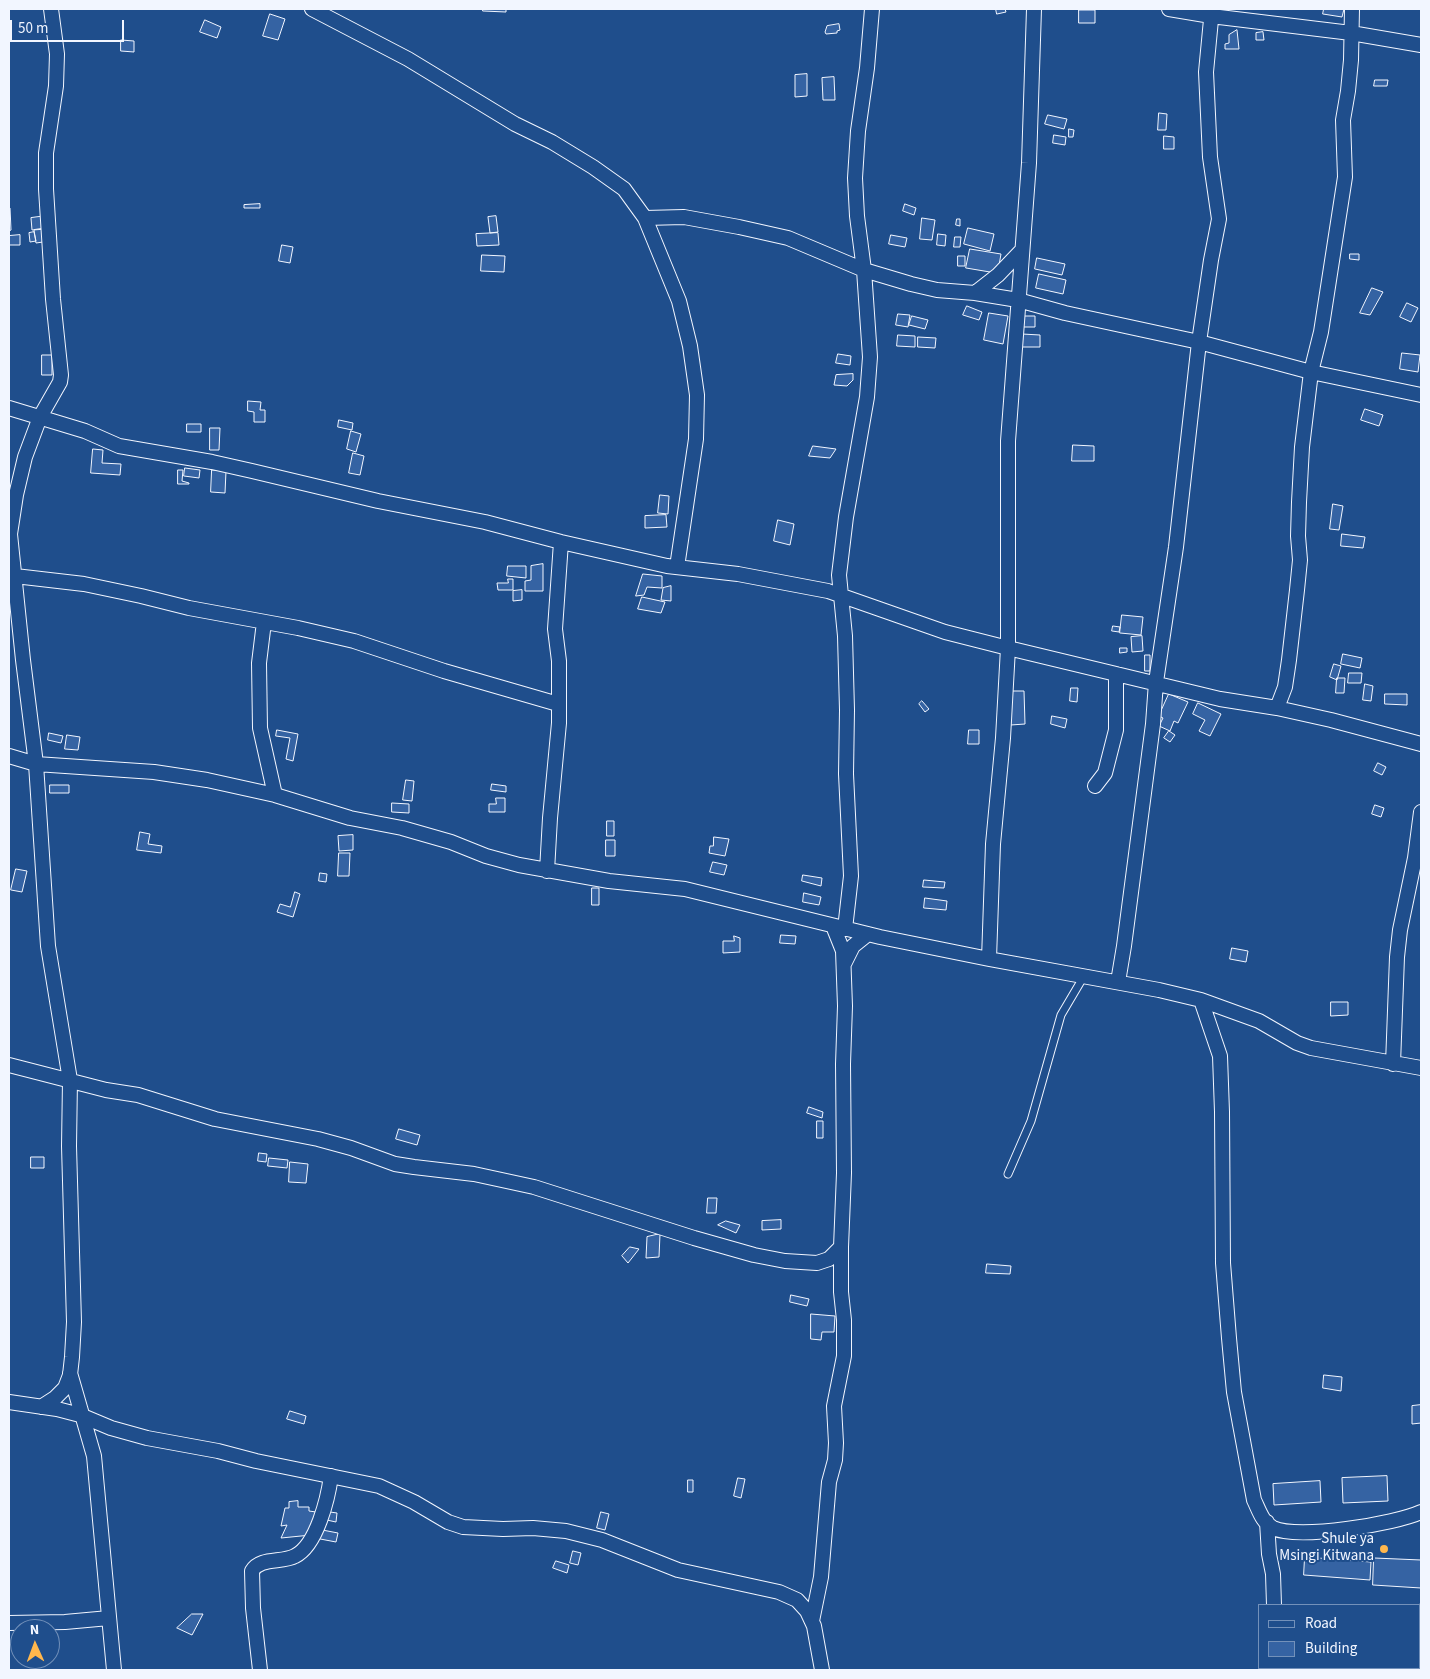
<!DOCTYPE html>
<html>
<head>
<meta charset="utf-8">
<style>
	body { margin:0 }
	#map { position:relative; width:1430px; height:1679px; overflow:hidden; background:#1f4e8c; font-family:"Source Sans 3",sans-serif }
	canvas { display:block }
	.frame { position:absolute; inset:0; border:10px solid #f2f6ff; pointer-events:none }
	.legend { position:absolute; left:1258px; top:1604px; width:162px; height:65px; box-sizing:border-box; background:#1f4e8c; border:1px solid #7391ba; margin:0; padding:6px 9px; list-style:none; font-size:15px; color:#f2f6ff }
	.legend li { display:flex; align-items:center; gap:10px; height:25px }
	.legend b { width:25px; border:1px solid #7391ba }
	.north { position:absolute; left:10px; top:1619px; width:50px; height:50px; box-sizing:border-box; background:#1f4e8c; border:1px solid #7391ba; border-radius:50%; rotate:358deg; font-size:14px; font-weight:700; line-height:20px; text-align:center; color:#f2f6ff }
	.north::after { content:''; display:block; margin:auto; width:18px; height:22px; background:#ffb74d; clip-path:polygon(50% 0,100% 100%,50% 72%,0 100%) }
	.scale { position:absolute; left:10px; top:20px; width:114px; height:22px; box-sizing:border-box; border:2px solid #f2f6ff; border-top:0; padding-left:6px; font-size:15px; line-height:18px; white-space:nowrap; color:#f2f6ff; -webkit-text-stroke:4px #1f4e8c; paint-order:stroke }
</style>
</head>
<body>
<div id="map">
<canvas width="1430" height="1679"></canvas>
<div class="frame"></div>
<ul class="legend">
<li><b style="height:6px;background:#1f4e8c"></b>Road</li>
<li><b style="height:14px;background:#3563a3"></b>Building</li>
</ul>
<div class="north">N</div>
<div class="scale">50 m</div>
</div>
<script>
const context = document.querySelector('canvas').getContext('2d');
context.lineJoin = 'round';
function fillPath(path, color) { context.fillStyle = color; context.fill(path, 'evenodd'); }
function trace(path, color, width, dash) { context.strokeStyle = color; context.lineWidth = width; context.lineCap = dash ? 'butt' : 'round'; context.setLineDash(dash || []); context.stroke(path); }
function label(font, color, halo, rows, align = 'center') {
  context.font = font + ' "Source Sans 3",sans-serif'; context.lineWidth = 4; context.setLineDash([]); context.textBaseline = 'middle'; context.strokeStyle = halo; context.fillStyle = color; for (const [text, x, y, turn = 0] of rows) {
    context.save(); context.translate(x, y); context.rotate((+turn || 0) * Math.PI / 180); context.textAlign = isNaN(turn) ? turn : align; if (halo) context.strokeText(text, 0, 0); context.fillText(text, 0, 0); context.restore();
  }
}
const building = new Path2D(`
	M483 9H506V12L483 11Z
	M996 9H1005L1006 12 997 14Z
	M1324 9H1344L1342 17 1323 14Z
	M1079 10H1095V23H1079Z
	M270 14 285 19 278 40 263 36Z
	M205 20 221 27 217 38 200 32Z
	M839 24 840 30 837 31V33L826 34 825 32 827 26Z
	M1237 30 1239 49H1225V44L1229 43V35Z
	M1263 32 1264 40H1256V33Z
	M121 40 134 41V52L121 51Z
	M807 74V96L795 97V75Z
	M834 77 835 100H823L822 78Z
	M1375 80H1388L1387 86H1374Z
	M1159 113 1167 114 1166 130H1158Z
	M1048 115 1067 119 1064 129 1045 124Z
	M1069 129 1074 130 1073 137H1069Z
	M1054 135 1066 137 1065 145 1053 143Z
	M1164 136 1174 137V149H1164Z
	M260 204V208H244V205Z
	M905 204 916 208 914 215 903 211Z
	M9 208H10L11 230 9 231Z
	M46 216 47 229 32 230 31 218Z
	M496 216 498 232 490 233 488 217Z
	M922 218 935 220 932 240 920 239Z
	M957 219H960V226L956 225Z
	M48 228 50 241 36 243 34 230Z
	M968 228 994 234 990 251 964 244Z
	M34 232 36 241 30 242 29 233Z
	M498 233 499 245 477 246 476 234Z
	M938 234 946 235 945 246 937 245Z
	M20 235V245H9V236Z
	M891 235 907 238 905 247 889 244Z
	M955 237H961L960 247H954Z
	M282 245 293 247 290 263 279 261Z
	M970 249 1001 254 998 271 996 273 966 268Z
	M1350 254H1359V260L1350 259Z
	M482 255 505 256 504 272 481 271Z
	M958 256H965V266H958Z
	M1037 258 1065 264 1062 275 1035 269Z
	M1039 274 1066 280 1063 294 1036 288Z
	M1372 288 1383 292 1370 315 1360 313Z
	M1407 303 1418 308 1411 322 1400 317Z
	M967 306 982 312 979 320 963 315Z
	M989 313 1008 316 1003 344 984 340Z
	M898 314 910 315 908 327 896 325Z
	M912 316 928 320 925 329 909 325Z
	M1020 316H1035V327H1020Z
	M1022 334 1040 335V347H1022Z
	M898 335 915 336V347L897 346Z
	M918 337 936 338 935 348 918 347Z
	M1402 353 1420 355 1418 372 1400 369Z
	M838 354 851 356 850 365 836 363Z
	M42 355H52V375H42Z
	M853 374V380L847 386 834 385 836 375Z
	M248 401 261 402 260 410H265V422H254V412L248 411Z
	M1365 409 1383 415 1379 426 1361 420Z
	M339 420 353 423 352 430 338 427Z
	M187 424H201V432H187Z
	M210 428H220L219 450H210Z
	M351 431 361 434 356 452 347 449Z
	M1073 445 1094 446V461H1072Z
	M813 446 836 449 830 458 809 456Z
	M93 449 103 450 102 463 121 464 120 475 91 473Z
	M353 453 364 456 360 475 349 473Z
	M185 468 200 470 199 478 184 476Z
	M178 470H183L182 481 189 483V484H178Z
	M212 470 226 471 225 493 211 492Z
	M660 495 669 496 668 514 658 513Z
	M1333 504 1343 506 1339 530 1330 529Z
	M666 515 667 527 645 528V516Z
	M778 520 794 524 790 545 774 541Z
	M1342 534 1365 537 1363 548 1341 546Z
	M543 564V591H525V581L531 580V566Z
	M508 566H526V578L507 576Z
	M643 574 662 576V588L647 587 644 595 636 596Z
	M508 579H513V590H498L497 583H508Z
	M671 586V601L661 600 663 588Z
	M522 590V600L513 601V591Z
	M642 597 665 602 661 613 638 609Z
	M1122 615 1143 617 1141 635 1120 633Z
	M1113 626 1120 627 1119 632 1112 631Z
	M1142 636 1143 651 1132 652 1131 637Z
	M1120 648H1127V652L1120 653Z
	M1343 654 1362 658 1360 668 1341 664Z
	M1145 655H1150V671H1145Z
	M1334 664 1341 666 1337 680 1330 677Z
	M1349 673H1362L1361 683H1348Z
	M1337 678H1345L1344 693H1336Z
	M1365 684 1373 686 1371 701 1363 700Z
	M1071 688H1078L1077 702 1070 701Z
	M1011 691H1024L1025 724 1011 725Z
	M1169 694 1188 702 1178 723 1174 721 1170 731 1159 726 1163 718 1159 716Z
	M1385 694H1407V705L1385 704Z
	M922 701 929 709 925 712 919 704Z
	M1198 703 1221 714 1210 736 1199 731 1205 720 1193 714Z
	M1052 716 1067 719 1065 728 1051 724Z
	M277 730 298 734 293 761 286 759 290 738 276 736Z
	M969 730H979V744H968Z
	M1169 731 1175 735 1170 742 1164 738Z
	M49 733 63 736 61 743 48 740Z
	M67 735 80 737 78 750 65 749Z
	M1378 763 1386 767 1382 775 1374 771Z
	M406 780 414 781 412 801 403 800Z
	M492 784 506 786V792L491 790Z
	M50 785H69V793H50Z
	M496 798H505V812H489V804H496Z
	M392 803 409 804V813L392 812Z
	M1375 805 1384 808 1381 817 1372 814Z
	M607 821H614V836H607Z
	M140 832 150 834 148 844 162 846 161 853 137 850Z
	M353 835V850L339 851 338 836Z
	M714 837 729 839 725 856 709 853 710 846H713Z
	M606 840H615V856H606Z
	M339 853H350L349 876H338Z
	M713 862 727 865 724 875 710 872Z
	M16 869 27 871 22 892 11 890Z
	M320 873 327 874 326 882 319 881Z
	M803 875 822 878 821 886 802 881Z
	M924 880 945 882 944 888 923 887Z
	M592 888H599V905H592Z
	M295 892 300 894 293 917 277 912 280 904 290 907Z
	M804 893 821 897 819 905 803 902Z
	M925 898 947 901 946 910 924 908Z
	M781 935 796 936 795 944 780 943Z
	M734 936 740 938V952L723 953V941H734Z
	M1232 948 1248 951 1246 962 1230 959Z
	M1331 1002H1348V1015L1331 1016Z
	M809 1107 823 1112 822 1118 807 1113Z
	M817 1121H823V1138H817Z
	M399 1129 420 1135 417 1145 396 1139Z
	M259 1153 267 1154 266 1162 258 1161Z
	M31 1157H44V1168H31Z
	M269 1158 288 1160 287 1168 268 1166Z
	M290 1162 308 1164 306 1183 289 1182Z
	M708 1198H717L716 1213H707Z
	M781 1220V1229L762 1230V1221Z
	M726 1221 740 1225 736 1233 718 1225Z
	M660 1234 659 1257 646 1258 647 1237Z
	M630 1247 639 1249 628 1263 622 1256Z
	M987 1264 1011 1266 1010 1274 986 1273Z
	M791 1295 809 1299 807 1306 790 1302Z
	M811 1314 835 1316 834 1332H822L821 1340 811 1339Z
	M1324 1375 1342 1377 1341 1391 1323 1388Z
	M1421 1405V1423L1412 1424V1406Z
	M290 1411 306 1416 304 1424 287 1419Z
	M1387 1476 1388 1501 1343 1503 1342 1478Z
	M738 1478 745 1479 741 1498 734 1496Z
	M688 1480H693V1492H688Z
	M1320 1481 1321 1502 1274 1505 1273 1484Z
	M298 1501V1507H309V1511L316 1512 311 1535 281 1538 287 1525 281 1526 285 1508H289V1502Z
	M323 1511 337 1513 336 1522 322 1519Z
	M601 1512 609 1514 605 1530 597 1528Z
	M317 1529 338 1533 336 1542 315 1538Z
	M573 1551 581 1553 578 1565 570 1563Z
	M1305 1557 1371 1562 1370 1580 1304 1575Z
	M1374 1558 1421 1560V1588L1373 1585Z
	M556 1561 569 1565 567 1573 553 1568Z
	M192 1614H203L192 1635 177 1628Z`);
fillPath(building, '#3563a3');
trace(building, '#f2f6ff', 1);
const lane = new Path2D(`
	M1008 1174 1031 1121 1061 1015 1084 976
	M1419 1618 1421 1608
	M1408 1670V1668`);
const street = new Path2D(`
	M312 9 408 59 515 124 552 142 593 167 624 189 645 218 679 301 690 346 697 395 696 439 677 567
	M1169 9 1211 16 1351 33 1421 45
	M645 218 684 217 739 227 788 238 864 270 911 284 937 290 975 293 1018 300 1065 313 1199 342 1311 372 1421 395
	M975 293 998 275 1022 250
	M9 408 85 431 119 446 212 462 252 471 378 501 485 522 561 542 667 566 738 574 828 591 945 632 1008 648 1220 699 1277 708 1331 720 1421 744
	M15 576 84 584 141 596 189 608 298 628 354 641 444 671 558 704
	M264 622 259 663 260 728 275 795
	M1277 708 1285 687 1289 660 1297 590 1300 560 1298 536 1299 502 1302 447 1311 372 1321 332 1345 177 1343 120 1348 91 1351 60 1352 9
	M9 756 36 764 154 772 207 780 275 795 350 818 402 828 451 842 486 856 519 865 609 881 685 889 880 937 989 959 1159 990 1201 1000 1259 1021 1297 1043 1311 1048 1421 1068
	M1095 786 1105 773 1116 730V674
	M547 871 550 818 559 723V661L555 629 561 542
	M845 929 851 876 846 774 847 710 845 636 839 575 846 517 867 397 870 357 864 270 857 216 855 178 858 131 867 68 872 9
	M989 959 993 844 1003 738 1008 648V441L1029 163 1034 9
	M844 964 853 946 868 934
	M1118 982 1124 946 1153 724 1156 682 1176 547 1199 342 1211 260 1219 219 1210 157 1206 72 1212 9
	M1201 1000 1220 1056 1222 1112 1223 1263 1229 1338 1234 1392 1254 1500C1259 1510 1262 1522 1273 1528 1298 1540 1395 1524 1421 1512
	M1393 1064 1397 957 1400 930 1415 858 1421 812
	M9 1065 106 1090 138 1095 215 1119 318 1139 351 1148 395 1164 414 1167 474 1174 534 1187 694 1238 754 1255 785 1261 817 1263 829 1259 841 1247
	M70 1373 94 1456 114 1670
	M9 1402 57 1409 80 1415 111 1428 147 1438 218 1451 256 1461 379 1486 414 1502 448 1522 463 1527 503 1529 533 1528 566 1531 602 1540 678 1570 779 1592 797 1600 807 1611 814 1626 822 1670
	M41 1407 55 1398 65 1388 70 1375 72 1357 74 1322 69 1146 70 1080 48 946 36 764 23 660 10 534 16 495 25 457 40 417 60 382 61 375 53 299 46 189V153L56 86 57 54 51 9
	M1267 1522 1269 1554 1273 1574 1274 1605
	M812 1621 821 1577 829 1482 835 1460 836 1443 834 1406 844 1356V1320L841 1292V1247L844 1173 843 1064 845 1006 843 951 833 926
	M9 1623 65 1622 109 1618
	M260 1670 253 1608 252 1571C260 1557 282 1563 295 1556 317 1545 328 1498 331 1476
	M1270 1670 1271 1668`);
trace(lane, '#f2f6ff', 9);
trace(street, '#f2f6ff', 16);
trace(lane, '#1f4e8c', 7);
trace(street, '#1f4e8c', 14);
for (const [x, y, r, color] of [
	[1384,1549,5,"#ffb74d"]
]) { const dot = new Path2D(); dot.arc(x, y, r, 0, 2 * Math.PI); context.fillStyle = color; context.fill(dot); trace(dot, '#1f4e8c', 2); }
label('15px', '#f2f6ff', '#1f4e8c', [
	["Shule ya",1374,1540],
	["Msingi Kitwana",1374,1557]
], 'right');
</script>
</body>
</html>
